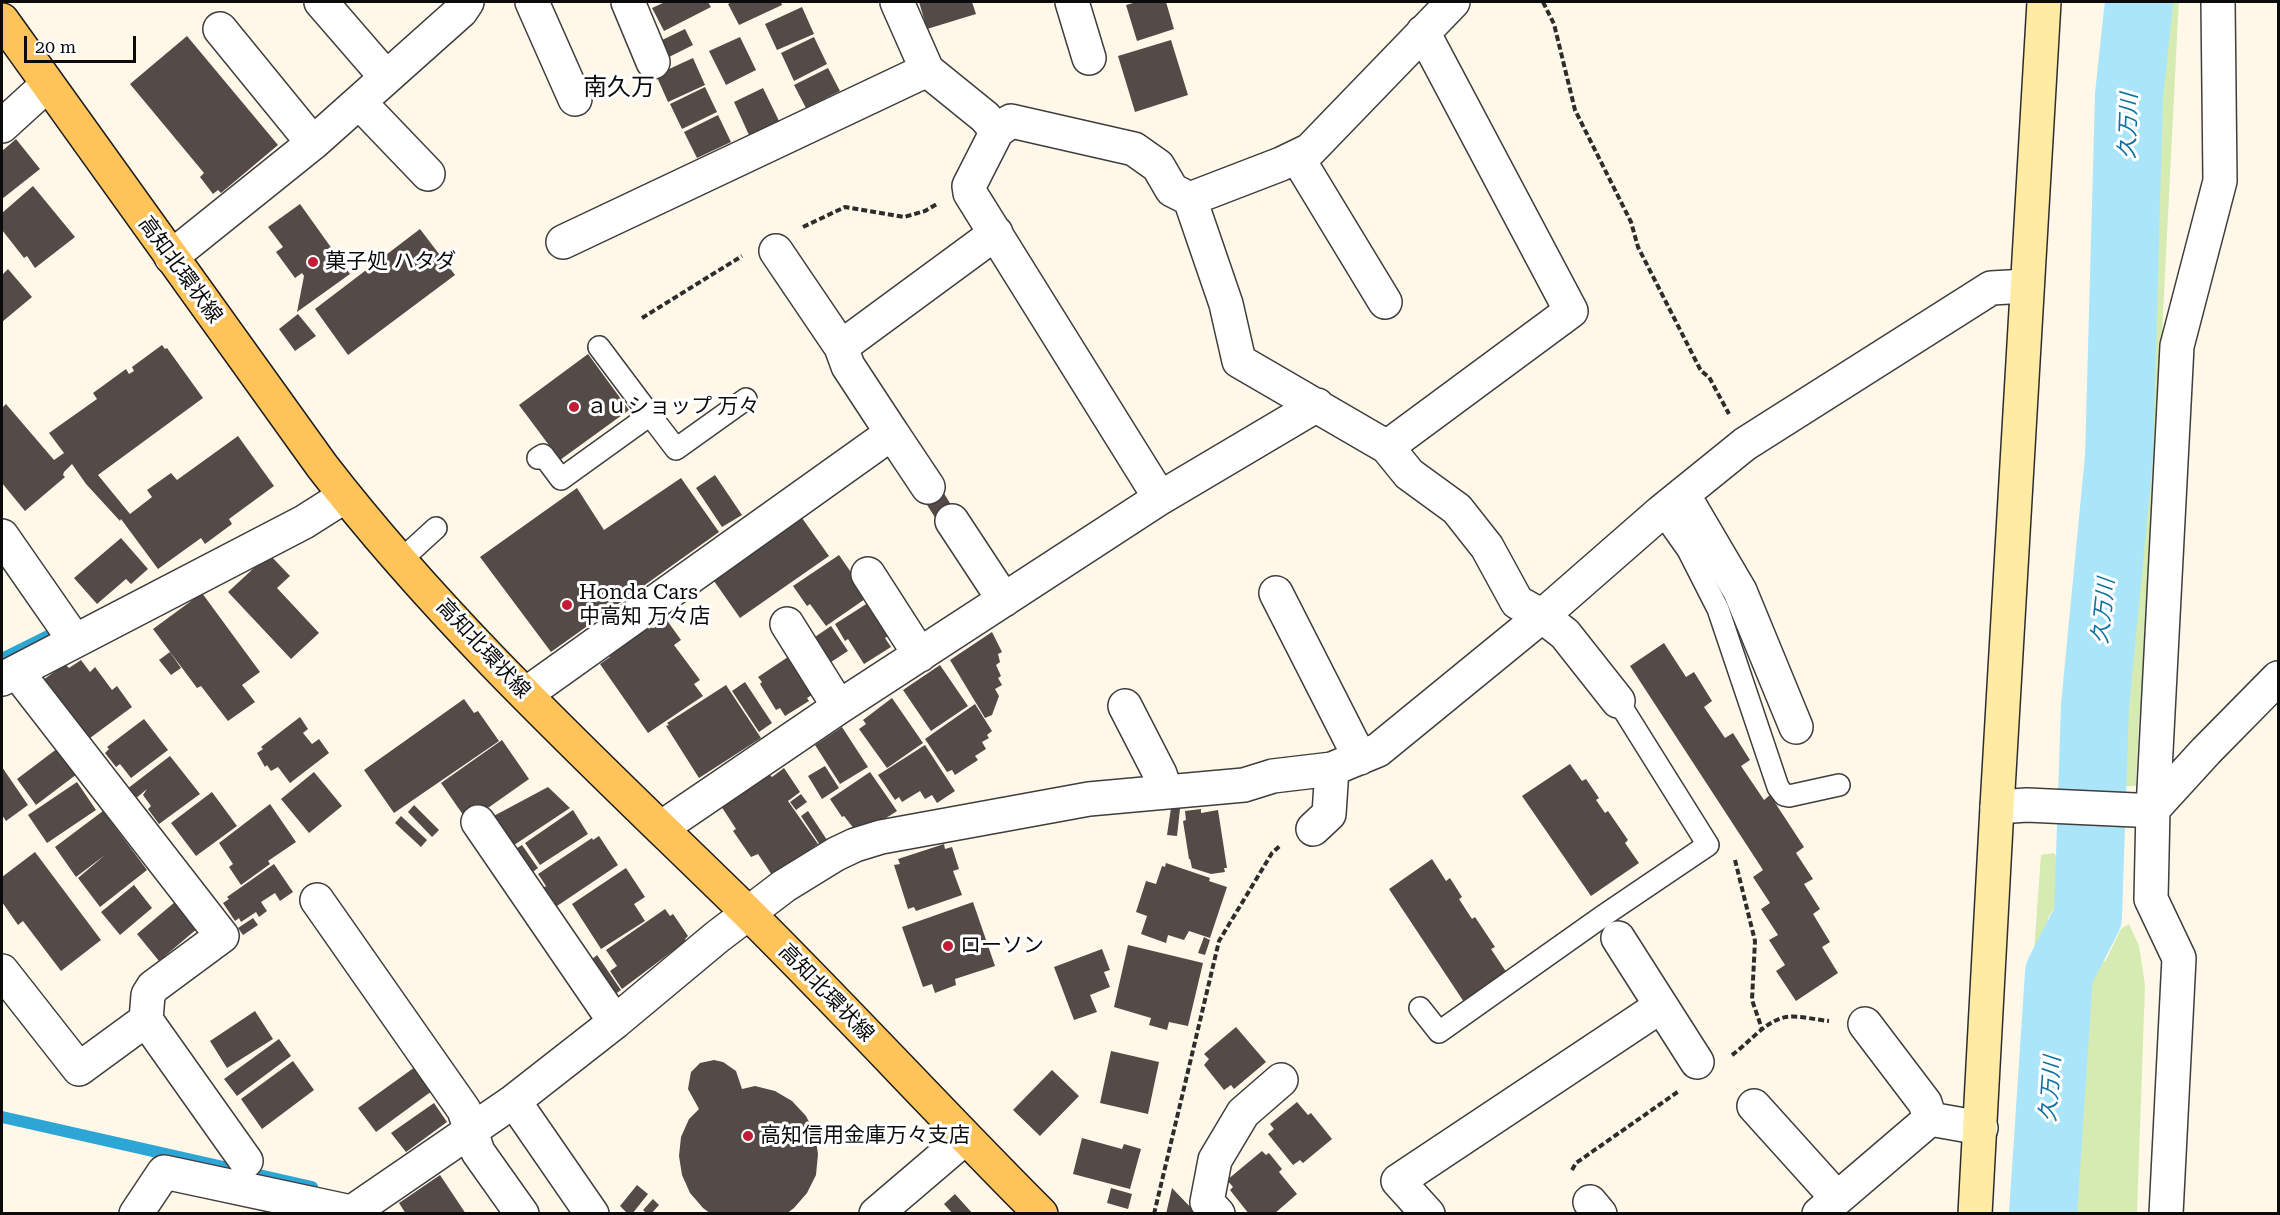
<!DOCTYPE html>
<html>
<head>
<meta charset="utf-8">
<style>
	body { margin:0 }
	#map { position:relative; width:2280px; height:1215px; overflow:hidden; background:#fff8e9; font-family:"Roboto Serif",serif }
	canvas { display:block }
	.frame { position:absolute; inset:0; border:3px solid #0b0b0b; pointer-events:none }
	.scale { position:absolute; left:24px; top:36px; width:112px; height:27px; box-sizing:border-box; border:3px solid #0b0b0b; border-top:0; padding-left:8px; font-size:18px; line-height:21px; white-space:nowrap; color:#0b0b0b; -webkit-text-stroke:4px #fff; paint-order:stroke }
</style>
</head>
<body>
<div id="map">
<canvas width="2280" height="1215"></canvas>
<div class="frame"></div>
<div class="scale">20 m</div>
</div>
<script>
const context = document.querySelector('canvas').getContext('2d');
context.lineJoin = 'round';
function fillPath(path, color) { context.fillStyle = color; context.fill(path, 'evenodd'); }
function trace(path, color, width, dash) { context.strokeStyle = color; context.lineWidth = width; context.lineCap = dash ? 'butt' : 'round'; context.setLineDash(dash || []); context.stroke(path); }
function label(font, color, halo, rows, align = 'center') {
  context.font = font + ' "Roboto Serif","Noto Sans JP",serif'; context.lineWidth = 6; context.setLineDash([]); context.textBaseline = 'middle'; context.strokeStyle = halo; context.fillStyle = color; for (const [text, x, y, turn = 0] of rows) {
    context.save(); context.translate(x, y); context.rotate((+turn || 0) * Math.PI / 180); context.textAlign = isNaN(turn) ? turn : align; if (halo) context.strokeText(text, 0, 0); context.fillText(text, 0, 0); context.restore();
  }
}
fillPath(new Path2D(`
	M2155 2H2179L2178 18 2144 689 2139 719 2136 786H2111L2116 741 2105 716 2120 643 2130 525 2140 441 2135 412 2141 378 2139 272 2149 205Z
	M2054 853 2063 866 2060 898 2048 918 2033 1213H2015L2041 855Z
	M2129 924 2139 946 2145 985 2137 1213H2057L2071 989 2086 973 2106 960 2121 929Z`), '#d5ebb1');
trace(new Path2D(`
	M2 659 54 633
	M2 1117 312 1187`), '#2da5d5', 12);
trace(new Path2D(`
	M2043 1214 2059 973 2088 917 2095 706 2119 457 2129 95 2139 2`), '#aae5fa', 68);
fillPath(new Path2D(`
	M665 2H708L711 7 664 31 652 8Z
	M732 2H781L782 5 739 25 728 4Z
	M919 2H972L976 14 927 29Z
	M1137 2H1166L1174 29 1137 41 1126 5Z
	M802 7 814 34 777 50 765 24Z
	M685 29 693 45 669 57 660 41Z
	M187 36 278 145 221 193 218 190 213 194 200 177 204 173 130 84Z
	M740 37 756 70 726 85 709 51Z
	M814 37 827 64 794 81 781 53Z
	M1171 40 1188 95 1135 112 1118 56Z
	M693 58 705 85 668 102 656 75Z
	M828 68 840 91 806 108 794 85Z
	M705 87 717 112 682 129 670 104Z
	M763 88 779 121 749 135 734 102Z
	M718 115 731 142 697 158 684 132Z
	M16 139 40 169 2 199V151Z
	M33 186 75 237 35 268 27 256 24 258 2 230V213Z
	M300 204 350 274 297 312 304 276 302 273 295 278 276 252 283 247 268 227Z
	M420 229 455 275 348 355 315 309Z
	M8 269 32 297 2 322V275Z
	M298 314 316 336 295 351 279 329Z
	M162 345 165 349 167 348 203 398 98 475 130 514 152 497 147 490 171 473 177 480 238 436 274 486 229 519 232 524 205 544 201 538 158 569 121 519 120 521 86 484 72 464 64 472 63 475 65 477 25 511 2 483V408L6 404 54 460 64 453 49 433 97 399 93 393 126 369 129 374 134 371 132 367Z
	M588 354 629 410 560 460 519 405Z
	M715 475 742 515 722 527 696 488Z
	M681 478 719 532 551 652 480 557 577 488 604 530Z
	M940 487 953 508 936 519 922 497Z
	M802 518 829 556 740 618 714 581 753 553 750 549 767 538 769 541Z
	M121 538 148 569 131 584 126 579 97 604 74 578Z
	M269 554 290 576 277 588 319 633 291 659 228 592Z
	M839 555 868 597 826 626 810 604 807 606 793 586Z
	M202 593 260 672 242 685 255 702 228 721 201 686 197 688 153 629Z
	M871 601 892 633 885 638 891 647 864 664 848 639 845 641 835 624Z
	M666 619 681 640 674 645 700 680 694 684 703 696 648 733 600 664 610 657 607 652 647 627 654 628Z
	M831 626 848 651 828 664 812 639Z
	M992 632 1002 652 998 654 1000 662 996 665 1001 676 998 678 1002 685 995 689 999 696 992 715 985 718 950 660Z
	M1664 643 1686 677 1694 672 1712 701 1704 707 1725 738 1733 733 1750 760 1741 766 1764 800 1770 795 1804 847 1796 853 1813 879 1804 884 1820 909 1813 914 1830 942 1822 947 1838 973 1796 1001 1776 971 1785 965 1769 940 1778 935 1761 909 1770 903 1753 877 1763 870 1630 666Z
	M170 652 181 668 171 675 159 660Z
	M788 657 812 695 807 698 809 701 785 716 780 708 776 710 760 684 762 682 758 677Z
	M81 660 90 672 95 667 112 690 117 686 132 707 90 738 68 709 65 711 43 680 65 664 69 668Z
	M940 665 968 706 931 731 903 690Z
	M745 682 772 723 759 732 732 691Z
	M726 685 761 738 699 778 666 726 669 725 667 723Z
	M892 698 923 743 887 768 859 729 866 724 863 720Z
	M464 699 474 713 478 711 499 741 394 813 364 770Z
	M975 704 992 731 987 735 989 738 982 742 986 749 975 756 978 760 955 775 952 770 947 772 925 739Z
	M300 717 308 729 303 733 312 744 319 739 329 753 290 783 278 767 271 771 267 765 265 767 257 753 263 749 261 747Z
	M144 719 168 750 131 778 120 764 116 767 105 753 109 749 107 747Z
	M842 727 868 767 840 784 815 745Z
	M502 740 529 779 468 822 441 783Z
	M925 745 955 791 937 803 932 795 925 799 920 791 902 802 899 797 895 800 878 775Z
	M58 748 77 774 36 805 17 779Z
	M170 756 200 794 159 824 148 809 151 806 143 795 147 789 135 799 127 789Z
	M1570 764 1582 781 1586 779 1599 798 1596 800 1605 813 1608 811 1628 840 1625 843 1639 863 1591 896 1522 796Z
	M825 766 839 788 822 799 808 776Z
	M2 767 28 805 6 821 2 815Z
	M784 768 800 792 788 801 818 844 772 875 758 854 751 857 733 831 736 829 721 806 769 774 772 777Z
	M314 772 342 806 309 833 281 799Z
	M870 772 897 811 883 820 862 825 855 830 844 816 842 817 830 799Z
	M77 782 96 810 47 843 28 815Z
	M548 787 570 808 511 847 490 818Z
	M212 792 237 826 196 856 171 823Z
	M801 794 807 802 796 810 790 802Z
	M270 804 296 842 268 861 270 864 241 885 229 867 233 864 219 843Z
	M414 805 439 830 432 837 408 812Z
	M1171 808 1180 809 1177 836 1167 835Z
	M1201 809V813L1218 810 1227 868H1224L1225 872 1211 874 1192 868 1190 859H1189L1183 821 1186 820 1185 811Z
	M573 810 588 834 540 865 525 843Z
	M103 811 147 870 100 907 78 878 105 855 76 877 55 847Z
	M808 811 827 840 820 845 801 816Z
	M401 816 427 840 421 847 395 823Z
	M599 836 618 865 554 908 542 889 546 886 538 874 592 838 593 840Z
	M944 844 945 849 952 847 959 869 953 871 962 895 916 911 914 907 908 909 894 865 900 864 898 859Z
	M522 845 538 868 530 874 514 850Z
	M35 852 101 940 61 971 23 921 18 925 2 902V877Z
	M1432 859 1446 881 1450 878 1462 897 1459 899 1472 919 1475 917 1495 947 1491 949 1507 973 1464 1002 1389 889Z
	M1166 863 1210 878 1209 881 1227 887 1210 938 1189 931 1184 940 1168 935 1166 943 1141 934 1147 916 1136 912 1146 881 1156 884 1162 866 1165 867Z
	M274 864 293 892 280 901 275 893 261 902 267 911 259 917 256 912 241 922 239 918 235 921 223 903 229 899 227 897Z
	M626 868 645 897 634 904 645 921 601 949 572 904Z
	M134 885 152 908 120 935 101 912Z
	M175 902 198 928 159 961 137 934Z
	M973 902 995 966 955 979 956 985 935 993 932 984 923 987 902 927Z
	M665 909 670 916 673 914 688 936 685 939 686 941 622 989 610 971 617 966 606 950Z
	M253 918 258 925 243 935 238 928Z
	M1204 937 1210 940 1205 955 1198 953Z
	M1128 945 1203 963 1188 1026 1169 1022 1167 1030 1149 1025 1151 1018 1114 1007Z
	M1102 949 1110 970 1104 972 1110 987 1090 995 1097 1012 1074 1020 1054 967Z
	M597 955 621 990 614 995 591 960Z
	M255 1011 273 1039 227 1068 210 1041Z
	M1236 1027 1266 1062 1234 1089 1231 1085 1224 1090 1204 1065 1209 1059 1204 1054Z
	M279 1039 291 1056 237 1096 224 1079Z
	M1111 1051 1159 1062 1148 1114 1100 1103Z
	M714 1060 723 1062 736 1071 742 1089 755 1086 775 1091 792 1101 806 1116 815 1134 818 1154 816 1175 807 1193 794 1208 786 1214H711L703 1208 690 1193 682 1175 679 1156 681 1137 689 1119 699 1109 688 1089 689 1083 691 1072 700 1063Z
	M293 1061 314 1090 262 1129 241 1099Z
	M415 1067 432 1091 376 1132 358 1108Z
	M1052 1070 1079 1096 1040 1136 1013 1110Z
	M1297 1102 1308 1115 1311 1113 1332 1139 1303 1163 1300 1160 1293 1165 1268 1134 1274 1129 1270 1124Z
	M434 1103 447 1122 406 1152 391 1133Z
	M1082 1138 1122 1149 1124 1144 1141 1149 1130 1189 1073 1174Z
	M1262 1151 1266 1155 1269 1153 1282 1169 1279 1172 1297 1194 1274 1214H1249L1230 1190 1233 1187 1227 1180Z
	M440 1175 466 1214H406L399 1203Z
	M637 1185 648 1194 632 1214H628L620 1206Z
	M1111 1188 1132 1194 1128 1209 1107 1203Z
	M1172 1188 1197 1214H1166Z
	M955 1194 973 1214H953L944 1204Z
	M653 1199 659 1205 651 1214H647L643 1210Z`), '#544a47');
const lane = new Path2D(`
	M599 347 650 415
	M538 458 543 455 561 479 650 415 676 449 746 399
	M1661 512 1688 550 1718 609 1778 787 1784 795 1789 796 1839 785
	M401 560 436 528
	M1420 1008 1439 1032 1603 916 1708 845 1618 701`);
const street = new Path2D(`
	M321 2 386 77
	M532 2 575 99
	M628 2 653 62
	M897 2 927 70 985 117 997 131 969 186 970 193 1160 498
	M1072 2 1089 58
	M1453 2 1310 150 1281 164 1190 199 1226 304 1239 361 1387 447 1409 474 1457 509 1487 547 1517 602 1542 616 1565 634 1618 701
	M220 29 313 143
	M359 102 428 174
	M2 126 47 85
	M997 131 1011 121 1134 149 1158 166 1172 190 1190 199
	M1297 157 1385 302
	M563 242 927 70
	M776 251 841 347
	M171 257 313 143 461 11 467 2
	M892 433 928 487
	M1387 447 1571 311 1423 32
	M1683 494 1740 591 1796 727
	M952 521 1004 600
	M2 536 75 641
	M868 574 920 655
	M1276 593 1360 758
	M787 624 839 707
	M17 672 222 936 153 987 148 995 146 1020 246 1161
	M2 679 304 522 345 496
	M526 694 892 433 848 366 841 347 996 233
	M1125 706 1160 774 1166 792
	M1997 807 2027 805 2135 810 2153 809 2206 751 2278 678
	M478 822 615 1022
	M661 828 839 707 1160 498 1317 405
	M1313 829 1329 814 1332 769
	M317 900 464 1110 478 1152 522 1214
	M1618 938 1697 1062
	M2 971 79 1069 146 1020
	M1865 1024 1925 1103 1930 1119
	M514 1101 592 1214
	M1754 1106 1837 1198
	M1590 1202 1600 1214
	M136 1214 164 1172 351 1212
	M349 1214 514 1101 615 1022 717 937 784 886 836 854 855 845 881 837 1089 799 1244 785 1273 776 1332 769 1378 750 1542 616 1661 512 1745 444 1991 288 2027 286
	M876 1214 965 1138
	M1218 1214 1207 1202 1215 1160 1243 1113 1281 1080
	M1428 1214 1398 1181 1661 1006
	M1819 1214 1930 1119 1981 1128
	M2166 1214 2179 958 2151 899 2153 809 2177 346 2220 181 2218 2`);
const secondary = new Path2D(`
	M1975 1214 1997 807 2044 2`);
const primary = new Path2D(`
	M2 20 322 466C447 628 600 768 746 911 846 1010 941 1114 1041 1214`);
trace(lane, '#3e3e3e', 24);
trace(street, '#3e3e3e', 36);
trace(secondary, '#2d2d2d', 36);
trace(primary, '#1c1c1c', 36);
trace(new Path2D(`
	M1543 2 1554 24 1575 110 1631 222 1638 247 1701 371 1709 377 1729 414
	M803 227 845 207 904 217 925 211 937 204
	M642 318 742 256
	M1735 860 1755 941 1752 1000 1762 1029
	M1732 1055C1749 1043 1765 1021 1786 1017 1799 1015 1816 1020 1829 1021
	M1572 1170 1576 1163 1679 1091
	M1154 1214 1219 941 1272 853 1281 845`), '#2d2d2d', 4, [6, 3]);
trace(lane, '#fff', 21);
trace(street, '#fff', 33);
trace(secondary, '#ffeba4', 33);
trace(primary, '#ffc459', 33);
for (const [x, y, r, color] of [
	[313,262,6,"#c21c36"],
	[574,407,6,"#c21c36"],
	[567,605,6,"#c21c36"],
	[948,946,6,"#c21c36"],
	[748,1136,6,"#c21c36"]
]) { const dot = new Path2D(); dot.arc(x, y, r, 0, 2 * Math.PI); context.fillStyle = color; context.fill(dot); trace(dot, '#fff', 2); }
label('21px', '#0b0b0b', '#fff', [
	["菓子処 ハタダ",325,262],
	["ａｕショップ 万々",586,407],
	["Honda Cars",579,593],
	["中高知 万々店",579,617],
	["ローソン",960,946],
	["高知信用金庫万々支店",760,1136]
], 'left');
label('21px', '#0b0b0b', '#fff', [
	["高知北環状線",180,270,54],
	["高知北環状線",483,649,47],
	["高知北環状線",826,993,46]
]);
label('italic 22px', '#0e72a2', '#fff', [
	["久万川",2129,126,-88],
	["久万川",2104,611,-84],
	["久万川",2051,1089,-86]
]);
label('24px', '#0b0b0b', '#fff', [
	["南久万",619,88]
]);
</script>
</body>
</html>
